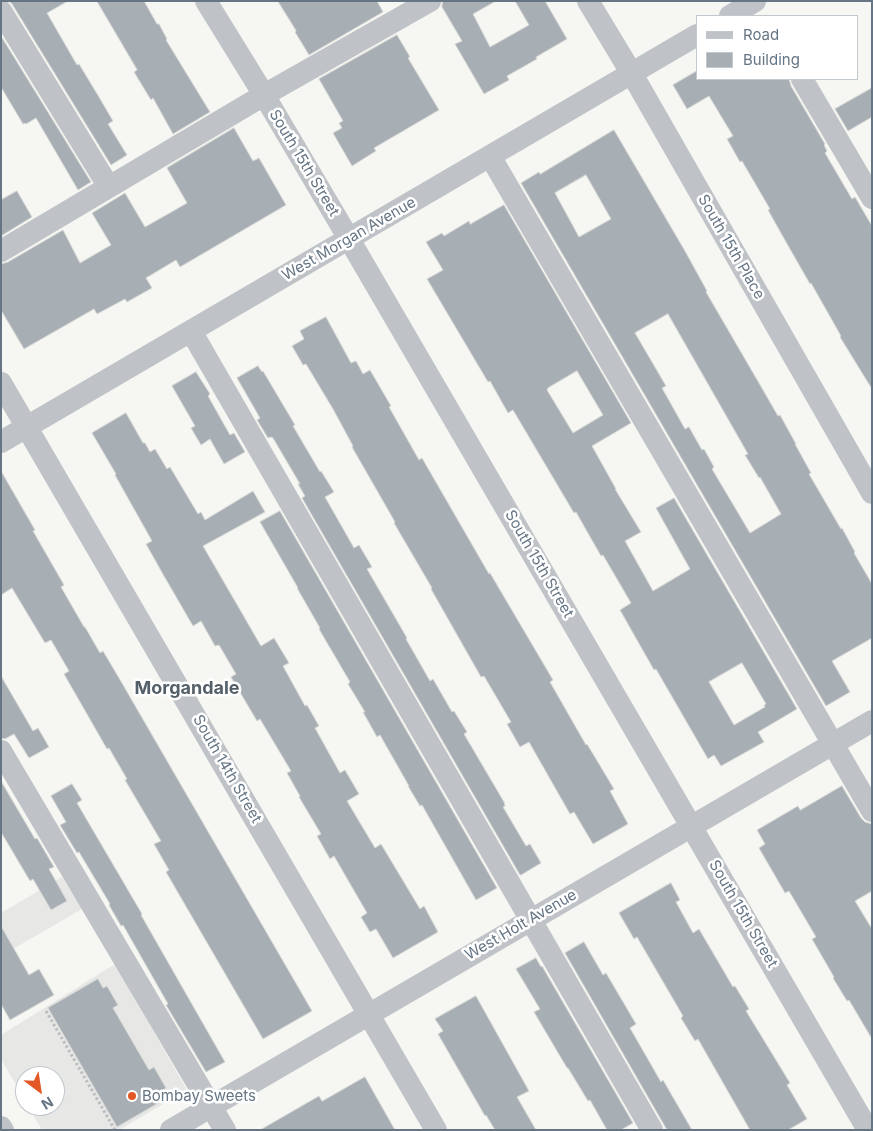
<!DOCTYPE html>
<html>
<head>
<meta charset="utf-8">
<style>
	body { margin:0 }
	#map { position:relative; width:873px; height:1131px; overflow:hidden; background:#f6f6f2; font-family:Inter,sans-serif }
	canvas { display:block }
	.frame { position:absolute; inset:0; border:2px solid #657584; pointer-events:none }
	.legend { position:absolute; left:696px; top:15px; width:162px; height:65px; box-sizing:border-box; background:#fff; border:1px solid #c1c8ce; margin:0; padding:6px 9px; list-style:none; font-size:15px; color:#657584 }
	.legend li { display:flex; align-items:center; gap:10px; height:25px }
	.legend b { width:25px; border:1px solid #c1c8ce }
	.north { position:absolute; left:15px; top:1066px; width:50px; height:50px; box-sizing:border-box; background:#fff; border:1px solid #c1c8ce; border-radius:50%; rotate:149deg; font-size:14px; font-weight:700; line-height:20px; text-align:center; color:#657584 }
	.north::after { content:''; display:block; margin:auto; width:18px; height:22px; background:#e35626; clip-path:polygon(50% 0,100% 100%,50% 72%,0 100%) }
</style>
</head>
<body>
<div id="map">
<canvas width="873" height="1131"></canvas>
<div class="frame"></div>
<ul class="legend">
<li><b style="height:6px;background:#bfc3c7"></b>Road</li>
<li><b style="height:14px;background:#a7afb5"></b>Building</li>
</ul>
<div class="north">N</div>
</div>
<script>
const context = document.querySelector('canvas').getContext('2d');
context.lineJoin = 'round';
function fillPath(path, color) { context.fillStyle = color; context.fill(path, 'evenodd'); }
function trace(path, color, width, dash) { context.strokeStyle = color; context.lineWidth = width; context.lineCap = dash ? 'butt' : 'round'; context.setLineDash(dash || []); context.stroke(path); }
function label(font, color, halo, rows, align = 'center') {
  context.font = font + ' Inter,sans-serif'; context.lineWidth = 5; context.setLineDash([]); context.textBaseline = 'middle'; context.strokeStyle = halo; context.fillStyle = color; for (const [text, x, y, turn = 0] of rows) {
    context.save(); context.translate(x, y); context.rotate((+turn || 0) * Math.PI / 180); context.textAlign = isNaN(turn) ? turn : align; if (halo) context.strokeText(text, 0, 0); context.fillText(text, 0, 0); context.restore();
  }
}
fillPath(new Path2D(`
	M62 877 82 909 1 956V913Z
	M115 964 187 1090 119 1130H42L28 1106H55V1076H25V1100L1 1059V1035Z`), '#e7e8e6');
const building = new Path2D(`
	M9 1H68L47 13 77 65 79 64 99 97 113 121 108 124 127 155 111 165 12 4Z
	M97 1H144L157 24H159L167 39 166 40 210 112 173 134 153 98 151 100 134 72 137 70Z
	M278 1H377L383 12 309 55 295 32 296 31Z
	M443 1H496L473 14 490 47 529 25 515 1H545L567 39 536 57 537 59 507 76 509 80 484 94 455 44 462 41 442 7Z
	M397 35 410 57 408 58 439 110 374 148 376 151 352 166 333 133 342 128 339 123 343 121 319 79Z
	M1 36 91 182 78 190 36 118 26 124 25 123 23 124 1 87Z
	M697 71V79H789L791 86 825 144 824 145 827 151 825 153 852 199 855 197 872 226V389L840 337 841 336 811 283 810 284 786 242 768 210 770 209 742 161 740 162 727 139 733 136 709 96 687 109 673 85Z
	M872 88V117L848 131 835 109Z
	M234 128 253 161 259 158 286 205 180 267 176 260 146 278 152 288 127 302 125 299 97 314 94 309 24 349 1 310V264L8 262 63 230 80 263 111 245 92 213 125 193 145 227 175 210 187 203 167 168Z
	M614 130 685 251 707 291 706 292 763 390 778 416 780 415 796 444H795L811 473 809 474 841 529 842 528 855 552 854 553 872 584V638L832 661 850 692 826 706 521 183 539 172 540 174ZM586 175 611 219 579 237 555 193ZM668 314 748 454 745 455 759 478 760 477 781 514 750 533 712 469 714 467 704 449 702 450 689 427 685 429 662 388 666 386 635 333Z
	M17 191 32 217 1 236V200Z
	M504 205 631 423 592 446 616 489H615L641 532 625 541 653 591 690 569 656 508 674 498 797 709 758 732 764 742 721 766 714 755 708 759 656 669 654 670 620 610 631 603 603 555 601 556 576 512 574 513 513 410 508 413 490 381 488 382 427 279 443 270 426 242 442 233 444 236 469 221 470 224ZM577 371 603 415 573 433 547 390 548 388ZM742 663 766 704 764 705 765 707 734 725 709 682Z
	M326 317 351 363 356 361 363 374 370 370 391 406 389 407 419 460 422 458 489 574 490 573 553 680 550 682 586 745 587 744 614 789 610 791 628 824 593 844 574 812 570 814 529 742 520 747 507 724 511 722 484 676 481 677 431 589 432 588 394 523 395 522 352 447 353 446 333 409 306 364 303 365 292 346 304 339 300 331Z
	M258 366 262 372 263 371 295 425 293 426 320 472 321 471 334 492 325 497 354 548 359 545 372 567 367 569 407 638 406 639 430 681 433 679 452 712 454 711 467 732 464 734 504 802 505 806 503 807 526 846 530 844 541 863 521 875H520L302 498 305 496 298 484H300L273 438 271 437 268 438 257 420 260 418 237 378Z
	M196 372 210 394 208 396 230 435 234 433 245 452 224 464 210 439 201 445 191 428 195 426 172 386Z
	M126 413 143 443H145L150 452 155 449 167 469 170 467 198 514 201 512 205 520 253 491 265 512 203 546 261 646 274 638 289 663 283 666 305 706 307 705 319 726 315 728 340 773 345 770 359 794 347 801 375 848 381 844 420 909 424 906 438 932 393 958 376 929 370 932 361 917 367 913 334 856 330 859 317 836 321 834 299 797 300 796 287 773 291 771 260 719 257 721 231 677 236 674 219 645 215 646 201 621 193 626 164 576 146 544 152 541 115 475 116 474 92 433Z
	M1 471 35 530 33 531 64 585 61 587 84 627H85L100 653 103 651 119 678 312 1011 263 1039 166 872 169 870 154 844 161 841 125 780 127 779 109 748 107 749 64 674 69 671 51 640 45 643 12 588 1 595Z
	M280 511 497 888 476 900 422 805 420 806 408 786H409L380 735 377 737 363 712H365L348 684 350 682 319 629 320 628 297 588H298L260 522Z
	M1 676 33 731 38 728 49 747 29 758 14 734 5 739 1 738Z
	M1 781 35 839 37 838 54 867 49 869 67 901 51 910 33 879 30 881 1 832Z
	M72 784 82 800 77 803 142 914 141 915 225 1062 206 1072 166 1005 168 1004 123 925 121 926 109 905 110 904 79 852 77 853 60 825 66 822 51 796Z
	M842 786 861 818 865 822 872 824V891L855 901 872 929V1039L849 1000 847 1001 833 978 834 977 812 939 816 937 789 891 785 893 759 848 765 844 757 830 798 806 800 810Z
	M671 883 680 900 676 902 693 933 699 929 733 987 735 986 749 1009 746 1011 790 1083 787 1085 807 1119 788 1130H750L698 1039 695 1041 681 1018 683 1016 637 937 634 939 619 913Z
	M1 926 29 975 39 969 54 995 10 1020 1 1004Z
	M584 942 603 975 606 973 636 1024 630 1028 661 1082 663 1080 692 1130H667L565 953Z
	M536 958 541 967 542 966 633 1123 621 1130H607L590 1100 588 1101 568 1068H567L534 1012 540 1009 516 969Z
	M98 979 103 988 107 986 118 1005 113 1008 149 1070 154 1067 166 1088 162 1091 167 1098 117 1127 48 1008Z
	M476 996 529 1091 517 1097 536 1130H495L486 1115 485 1116 438 1034 443 1031 435 1019Z
	M365 1077 395 1130H260L319 1096 322 1101Z`);
fillPath(building, '#a7afb5');
trace(building, '#d7d7d5', 1);
trace(new Path2D(`
	M46 1011 115 1130`), '#bbbdc0', 3, [2.5, 2.5]);
trace(new Path2D(`
	M206 1 264 95 349 239 868 1130
	M588 1 632 74 872 493
	M1 11 109 187
	M730 16 755 1
	M802 79 872 198
	M490 156 872 811
	M1 251 264 95 430 1
	M191 331 652 1130
	M1 383 436 1130
	M1 442 697 35
	M1 751 225 1130
	M1 1127 3 1130
	M171 1130 872 721`), '#bfc3c7', 22);
for (const [x, y, r, color] of [
	[132,1096,5,"#e35626"]
]) { const dot = new Path2D(); dot.arc(x, y, r, 0, 2 * Math.PI); context.fillStyle = color; context.fill(dot); trace(dot, '#fff', 2); }
label('15px', '#657584', '#fff', [
	["South 15th Street",304,163,59],
	["West Morgan Avenue",349,239,-30],
	["South 15th Place",731,247,60],
	["South 15th Street",539,564,60],
	["South 14th Street",227,769,60],
	["South 15th Street",743,914,60],
	["West Holt Avenue",521,925,-30]
]);
label('15px', '#657584', '#fff', [
	["Bombay Sweets",142,1096]
], 'left');
label('bold 18px', '#535f69', '#fff', [
	["Morgandale",187,689]
]);
</script>
</body>
</html>
